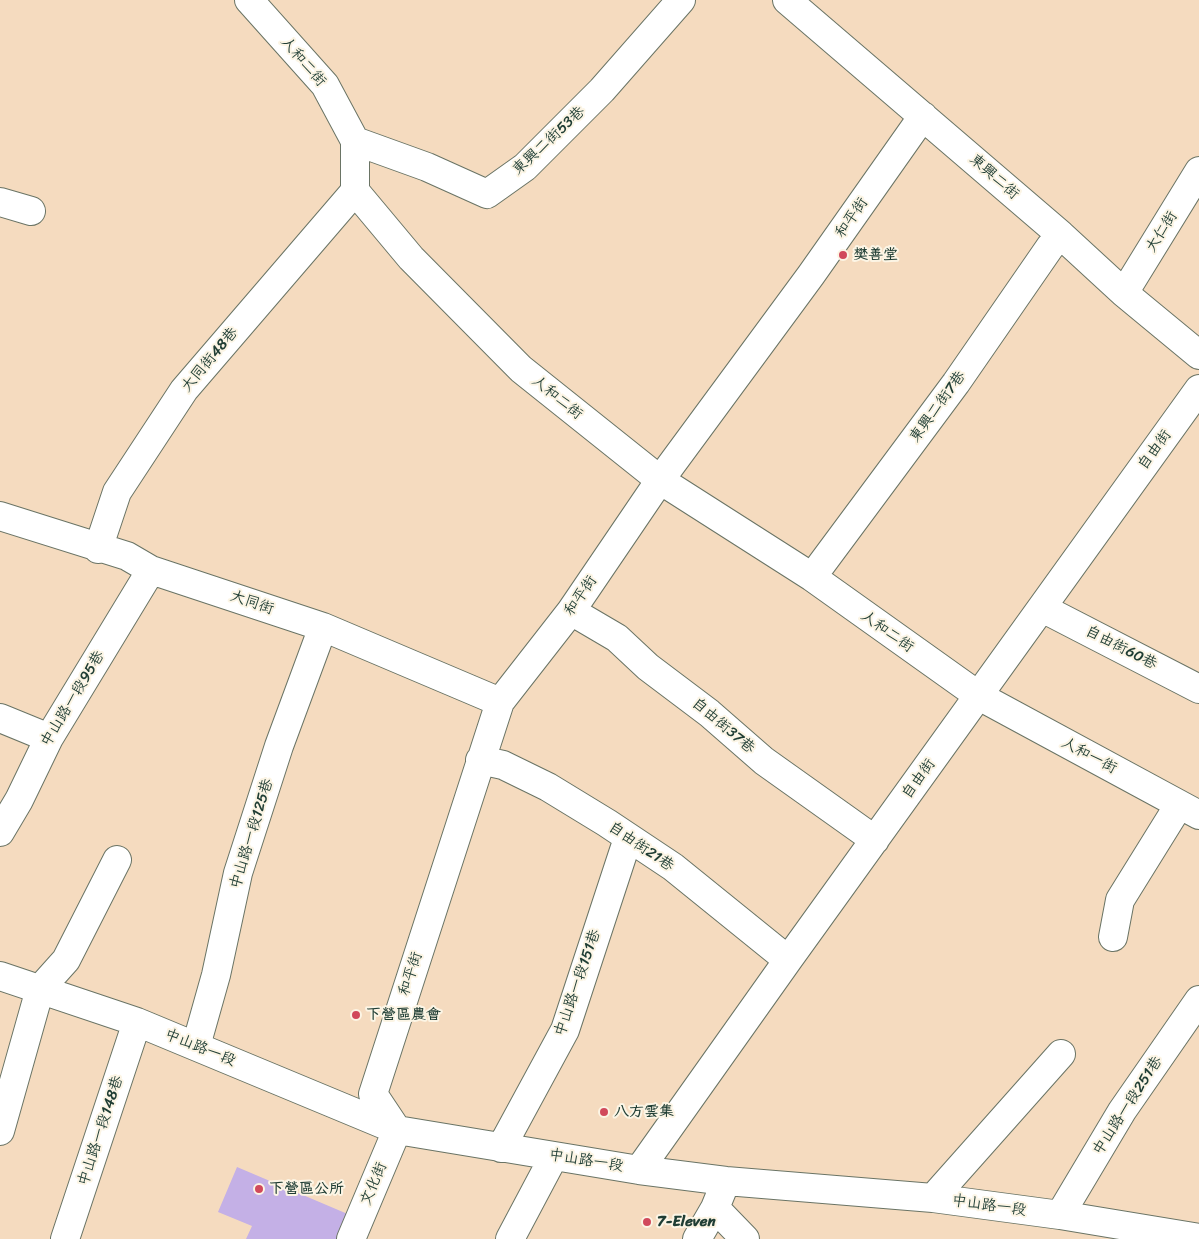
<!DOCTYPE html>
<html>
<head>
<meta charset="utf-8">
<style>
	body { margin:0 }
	canvas { display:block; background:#f5dbbf }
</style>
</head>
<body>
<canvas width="1199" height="1239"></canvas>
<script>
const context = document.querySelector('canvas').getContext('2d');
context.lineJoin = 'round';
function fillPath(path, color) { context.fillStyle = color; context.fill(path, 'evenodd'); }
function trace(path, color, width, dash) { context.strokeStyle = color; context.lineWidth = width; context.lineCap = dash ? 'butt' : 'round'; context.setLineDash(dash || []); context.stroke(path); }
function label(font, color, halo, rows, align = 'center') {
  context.font = font + ' Sriracha,"LXGW WenKai TC",sans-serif'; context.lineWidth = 4; context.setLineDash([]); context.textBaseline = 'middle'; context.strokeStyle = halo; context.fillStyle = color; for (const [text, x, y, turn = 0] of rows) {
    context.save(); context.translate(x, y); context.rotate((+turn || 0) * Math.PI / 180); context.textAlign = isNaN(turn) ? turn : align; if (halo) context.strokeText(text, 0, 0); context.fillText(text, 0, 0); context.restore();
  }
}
fillPath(new Path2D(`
	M237 1167 350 1215 339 1239H246L252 1226 218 1212Z`), '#c4b0e6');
const minor = new Path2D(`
	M249 0 325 85 355 141V191L411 258 521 369 660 480 812 577 979 696 1199 815
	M787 0 1061 235 1124 293 1199 355
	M355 141 427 167 487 194 525 167 602 90 681 0
	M0 202 31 211
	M1124 293 1199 171
	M0 516 127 556 151 570 323 627 500 702
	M98 549 117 492 184 390 355 191
	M812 577 956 383 1050 247 1061 235
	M1042 608 1199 689
	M571 611 617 638 648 667 709 713 764 761 875 840
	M0 718 49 738
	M480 760 503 765 548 787 607 823 673 867 788 960
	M0 832 19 800 49 738 151 570
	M1113 937 1120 900 1179 805
	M0 976 137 1022 397 1130 639 1170 726 1181 933 1198 1060 1215 1199 1238
	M196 1046 216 975 238 873 279 746 323 627
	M397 1130 373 1094 500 702 571 611 660 480 811 275 923 116
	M0 1131 40 989 66 960 117 860
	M501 1148 565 1030 628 838
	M639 1170 788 960 1199 389
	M726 1181 715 1208 745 1239
	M933 1198 1061 1054
	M1060 1215 1122 1111 1199 1000
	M65 1239 137 1022
	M351 1239 397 1130
	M510 1239 554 1156
	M697 1239 715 1208`);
trace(minor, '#6a7465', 30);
trace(minor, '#fff', 28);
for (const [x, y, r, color] of [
	[843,255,5,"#d1495b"],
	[356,1015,5,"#d1495b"],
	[604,1112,5,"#d1495b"],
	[259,1189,5,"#d1495b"],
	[647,1222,5,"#d1495b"]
]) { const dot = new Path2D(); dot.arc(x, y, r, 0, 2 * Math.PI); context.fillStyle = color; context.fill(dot); trace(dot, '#fcf5e5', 2); }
label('15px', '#1f3d34', '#fcf5e5', [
	["人和二街",303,62,49],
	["東興二街53巷",549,141,-43],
	["東興二街",994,177,41],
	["和平街",852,218,-55],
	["大仁街",1162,232,-58],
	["大同街48巷",210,360,-50],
	["人和二街",557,398,39],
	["東興二街7巷",938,407,-54],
	["自由街",1155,450,-54],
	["和平街",581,596,-55],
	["大同街",252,603,19],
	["人和二街",887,632,35],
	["自由街60巷",1121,648,27],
	["中山路一段95巷",73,699,-59],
	["自由街37巷",723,726,40],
	["人和一街",1089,756,28],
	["自由街",919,779,-54],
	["中山路一段125巷",252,834,-73],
	["自由街21巷",641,847,34],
	["和平街",411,974,-72],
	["中山路一段151巷",578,983,-71],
	["中山路一段",200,1048,22],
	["中山路一段251巷",1128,1106,-57],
	["中山路一段148巷",101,1131,-72],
	["中山路一段",586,1161,9],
	["文化街",374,1184,-67],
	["中山路一段",989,1206,8]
]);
label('bold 15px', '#1f3d34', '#fcf5e5', [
	["樊善堂",853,255],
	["下營區農會",366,1015],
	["八方雲集",614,1112],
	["下營區公所",269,1189],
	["7-Eleven",657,1222]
], 'left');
</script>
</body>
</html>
